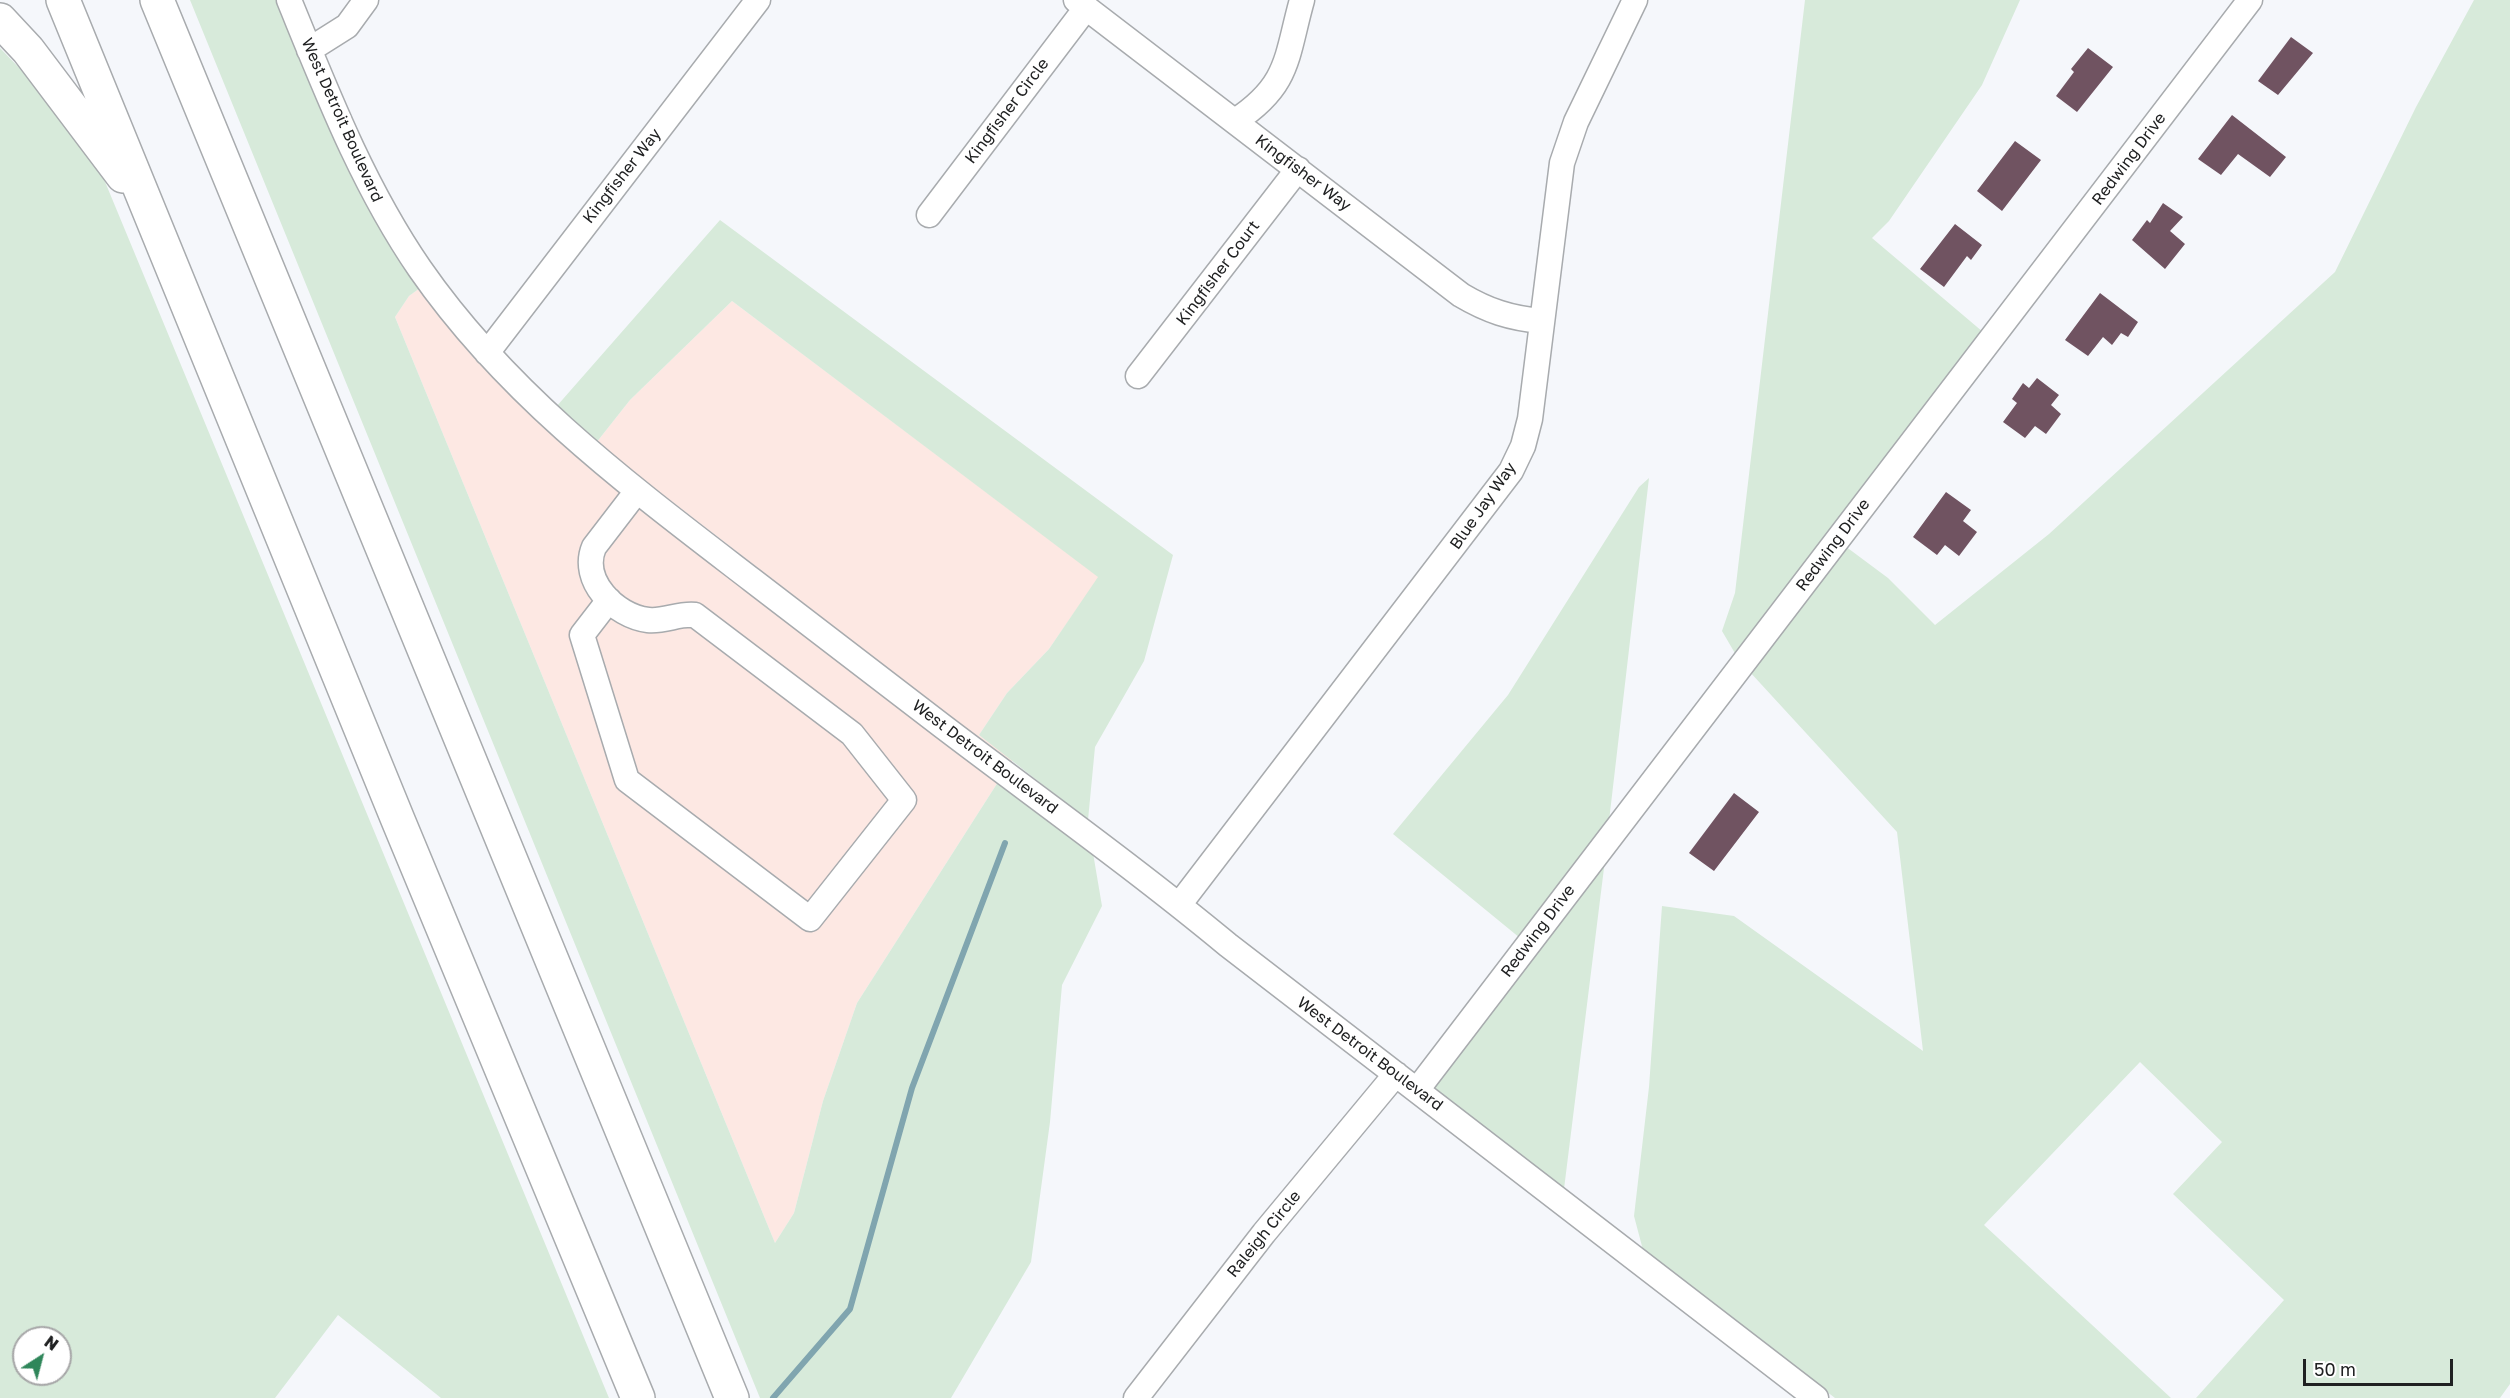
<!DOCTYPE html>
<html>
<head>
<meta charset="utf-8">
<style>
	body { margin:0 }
	#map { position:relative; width:2510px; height:1398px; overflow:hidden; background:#f5f7fb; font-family:"Golos Text",sans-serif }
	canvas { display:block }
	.north { position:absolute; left:12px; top:1326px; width:60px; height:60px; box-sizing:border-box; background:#fff; border:2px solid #a6a6a7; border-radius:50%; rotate:36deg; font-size:16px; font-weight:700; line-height:24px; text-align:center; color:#202122 }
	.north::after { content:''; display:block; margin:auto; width:21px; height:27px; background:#2f865a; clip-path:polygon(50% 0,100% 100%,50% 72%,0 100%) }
	.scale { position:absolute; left:2303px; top:1359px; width:150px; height:27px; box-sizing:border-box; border:3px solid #202122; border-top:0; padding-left:8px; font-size:18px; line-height:21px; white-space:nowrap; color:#202122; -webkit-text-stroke:4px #fff; paint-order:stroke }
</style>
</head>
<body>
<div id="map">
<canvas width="2510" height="1398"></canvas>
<div class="north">N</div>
<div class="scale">50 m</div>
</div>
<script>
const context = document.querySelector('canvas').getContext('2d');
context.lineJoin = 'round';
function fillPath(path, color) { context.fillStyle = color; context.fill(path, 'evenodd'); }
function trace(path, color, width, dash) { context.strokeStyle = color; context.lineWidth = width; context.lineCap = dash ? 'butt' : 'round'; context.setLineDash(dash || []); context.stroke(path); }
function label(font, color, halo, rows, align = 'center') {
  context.font = font + ' "Golos Text",sans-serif'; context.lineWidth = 6; context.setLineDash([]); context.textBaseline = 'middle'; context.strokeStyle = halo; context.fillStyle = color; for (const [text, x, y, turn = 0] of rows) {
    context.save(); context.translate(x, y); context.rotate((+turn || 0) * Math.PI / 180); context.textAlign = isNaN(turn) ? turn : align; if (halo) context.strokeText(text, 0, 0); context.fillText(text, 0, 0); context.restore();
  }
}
fillPath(new Path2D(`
	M420 288 472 356 568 450 605 481 998 782 857 1003 823 1101 794 1213 775 1243 395 317 409 296Z
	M732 301 1099 577 1049 649 1007 693 979 735 1013 759 1011 763 596 443 630 400Z`), '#fde8e3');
fillPath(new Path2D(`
	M190 0H276L360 192 420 288 409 296 395 317 775 1243 794 1213 823 1101 857 1003 998 782 1093 853 1102 906 1062 985 1050 1122 1031 1262 951 1398H760Z
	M1805 0H2020L1982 85 1889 221 1872 238 1983 332 1736 655 1722 631 1735 593Z
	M2474 0H2510V1384L2500 1398H2196L2284 1300 2173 1194 2222 1142 2140 1062 1984 1225 2171 1398H1835L1643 1250 1634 1216 1649 1087 1662 906 1734 916 1923 1051 1897 832 1749 671 1845 546 1888 578 1935 625 2049 534 2335 272 2416 107Z
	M0 48 55 105 96 160 609 1398H441L338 1315 275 1398H0ZM24 1338H60V1374H24Z
	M720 220 1173 555 1144 661 1095 747 1088 820 979 735 1007 693 1049 649 1098 577 732 301 630 400 596 443 556 407Z
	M1649 478 1609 821 1520 938 1393 834 1508 695 1639 487Z
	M1605 860 1564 1189 1432 1087Z`), '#d7eada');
trace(new Path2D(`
	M773 1398 850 1309 912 1088 1005 843`), '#80a5af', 6);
fillPath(new Path2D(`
	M2291 37 2313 53 2278 95 2258 81Z
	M2088 48 2113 67 2077 112 2056 96 2074 72 2071 69Z
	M2232 115 2286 157 2270 177 2238 154 2221 175 2198 159Z
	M2015 141 2041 160 2002 211 1977 191Z
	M2163 203 2183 217 2170 231 2185 244 2165 269 2132 240 2147 220 2150 223Z
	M1955 224 1982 245 1971 260 1967 256 1944 287 1920 269Z
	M2100 293 2138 322 2128 337 2121 333 2112 345 2103 337 2088 356 2065 340Z
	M2037 378 2059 395 2051 405 2061 414 2046 434 2035 426 2025 438 2003 422 2017 403 2012 399 2023 383 2029 388Z
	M1946 492 1971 510 1963 521 1977 532 1959 556 1945 545 1937 555 1913 537Z
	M1734 793 1759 812 1714 871 1689 853Z`), '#705361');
const minor = new Path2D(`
	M289 0C327 93 363 186 420 269 508 396 631 487 752 580 815 628 878 677 941 725 1037 798 1135 868 1228 945L1816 1398
	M1076 0 1461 295C1488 311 1510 318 1541 321
	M309 50 347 26 366 0
	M1235 121C1290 85 1286 57 1302 0
	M929 215 1086 8
	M487 353 758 0
	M1138 376 1298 169
	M609 600 582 635 627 780 810 919 904 800 852 734 695 615C679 613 664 622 648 620 615 616 580 580 594 547L637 491
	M1179 905 1511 471 1523 446 1530 419 1562 163 1576 122 1635 0
	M1417 1090 2250 0
	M1136 1398 1264 1233 1396 1074`);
const highway = new Path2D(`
	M63 0 398 820 638 1398
	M157 0 732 1398
	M0 20 28 50 123 176`);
trace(minor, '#a8abae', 27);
trace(highway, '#a8abae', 36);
trace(minor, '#fff', 24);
trace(highway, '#fff', 33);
label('16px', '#202122', '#fff', [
	["Kingfisher Circle",1007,111,-53],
	["West Detroit Boulevard",342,120,66],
	["Redwing Drive",2129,159,-53],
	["Kingfisher Way",1303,173,37],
	["Kingfisher Way",622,176,-52],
	["Kingfisher Court",1218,273,-53],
	["Blue Jay Way",1483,506,-55],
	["Redwing Drive",1833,545,-53],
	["West Detroit Boulevard",985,757,37],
	["Redwing Drive",1538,931,-53],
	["West Detroit Boulevard",1370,1054,37],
	["Raleigh Circle",1264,1234,-51]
]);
</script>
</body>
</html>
